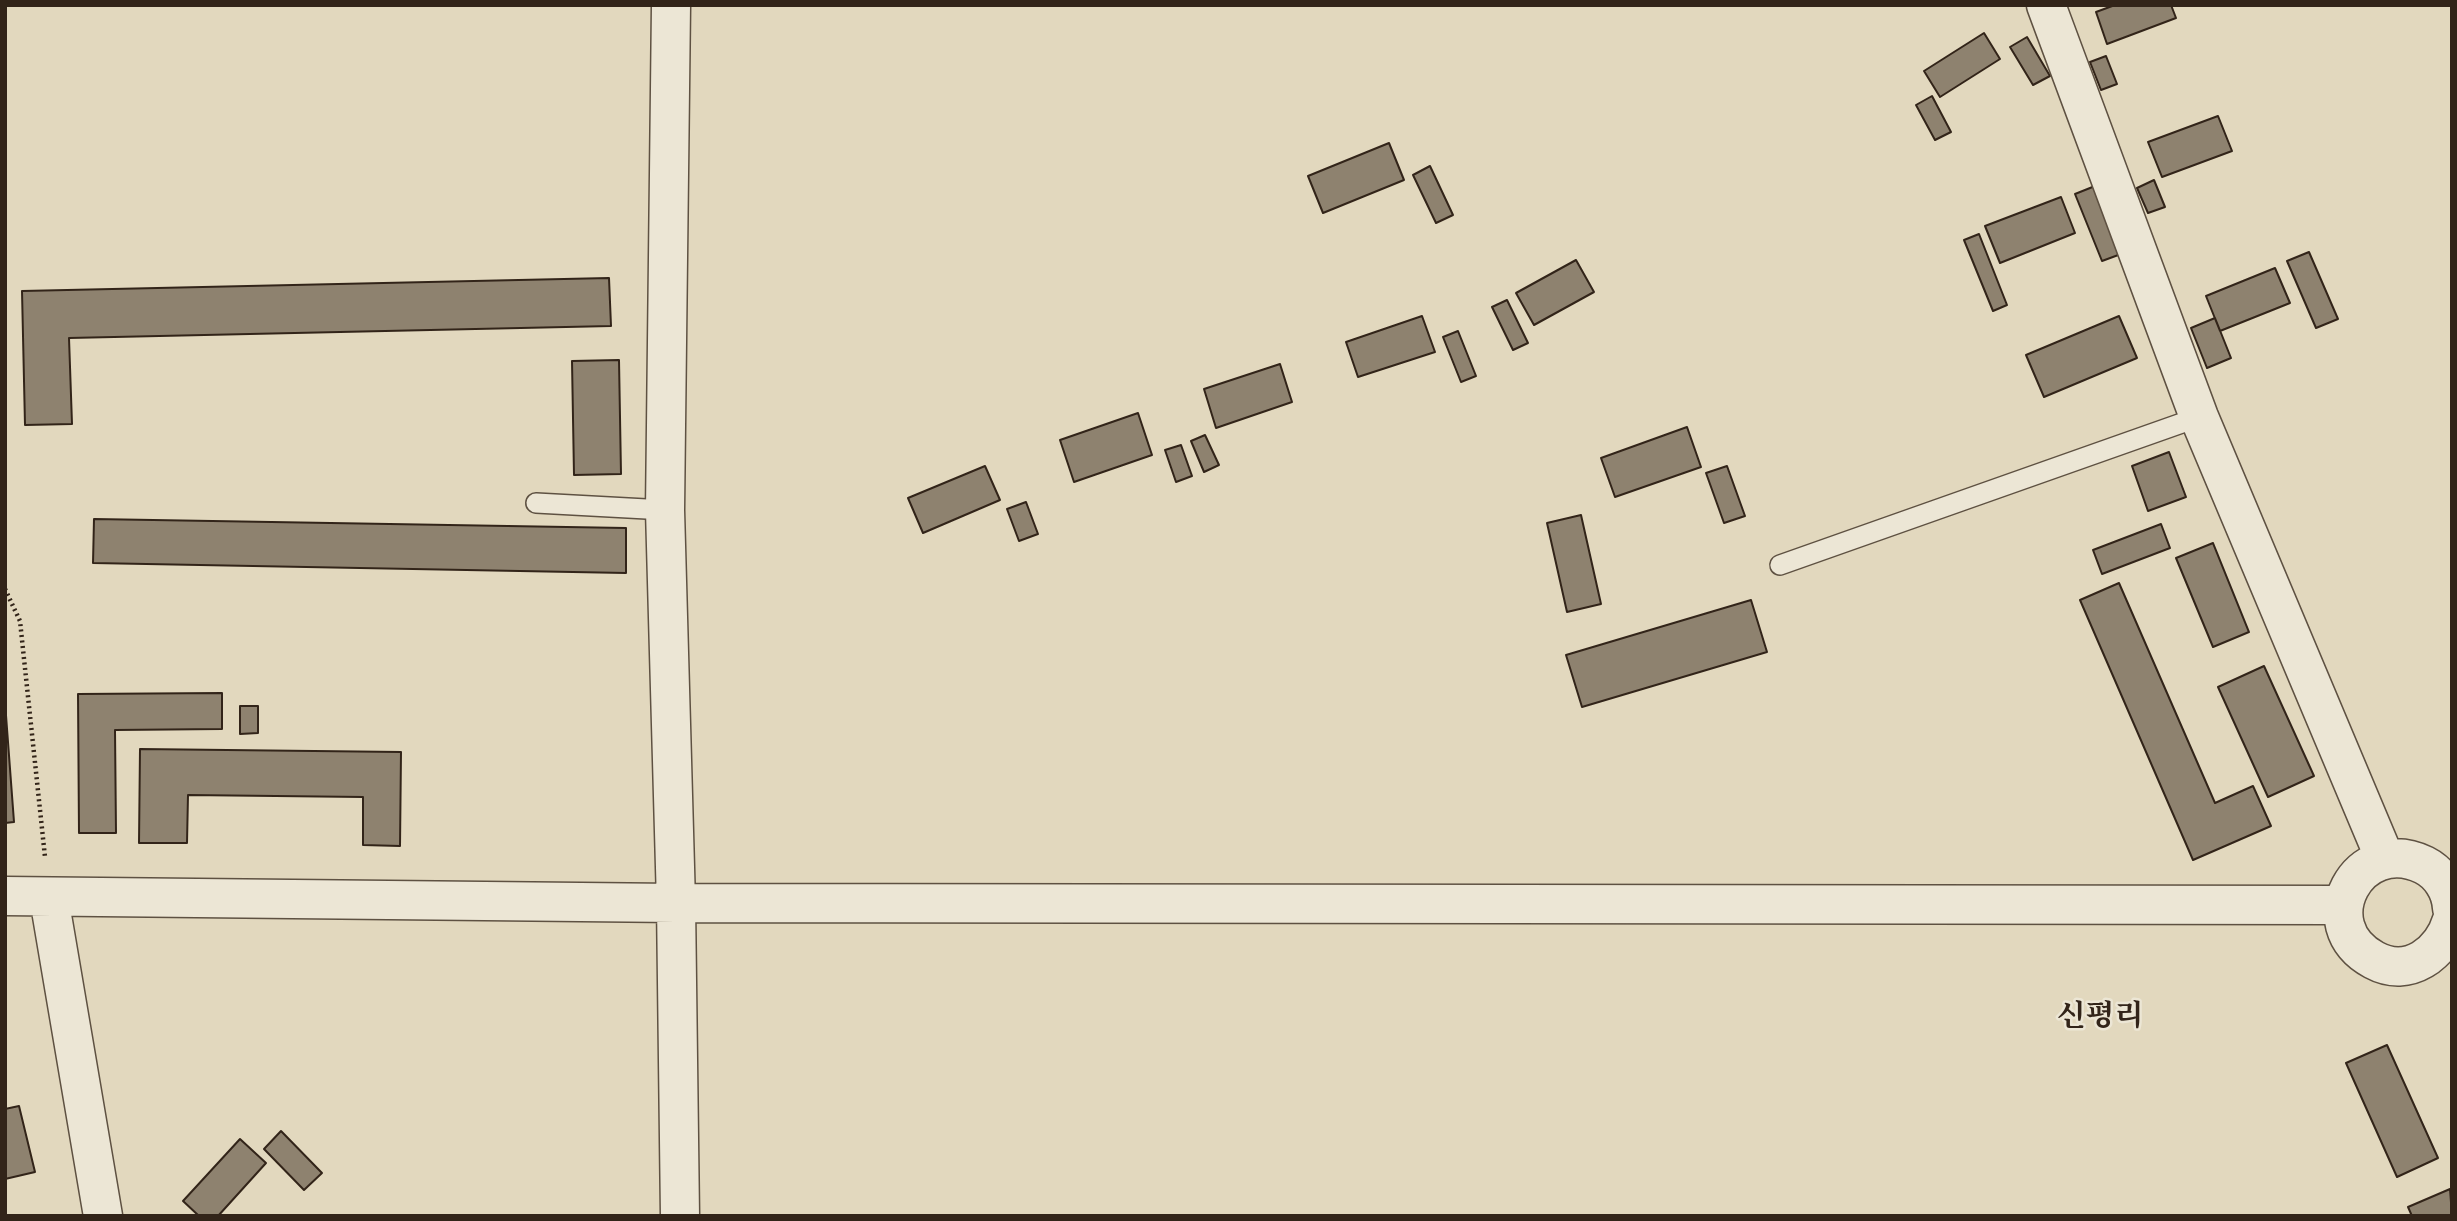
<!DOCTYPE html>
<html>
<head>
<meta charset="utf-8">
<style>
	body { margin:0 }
	#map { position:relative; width:2457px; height:1221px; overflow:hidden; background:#e2d8be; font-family:"Sorts Mill Goudy",serif }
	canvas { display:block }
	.frame { position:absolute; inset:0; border:7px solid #322419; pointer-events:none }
</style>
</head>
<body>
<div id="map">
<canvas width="2457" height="1221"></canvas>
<div class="frame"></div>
</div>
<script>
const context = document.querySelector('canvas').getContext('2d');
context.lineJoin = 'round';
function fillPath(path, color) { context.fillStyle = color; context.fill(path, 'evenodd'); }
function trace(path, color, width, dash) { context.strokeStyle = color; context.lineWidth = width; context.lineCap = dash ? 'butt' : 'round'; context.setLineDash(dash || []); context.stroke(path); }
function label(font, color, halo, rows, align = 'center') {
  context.font = font + ' "Sorts Mill Goudy","Noto Serif KR",serif'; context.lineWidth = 5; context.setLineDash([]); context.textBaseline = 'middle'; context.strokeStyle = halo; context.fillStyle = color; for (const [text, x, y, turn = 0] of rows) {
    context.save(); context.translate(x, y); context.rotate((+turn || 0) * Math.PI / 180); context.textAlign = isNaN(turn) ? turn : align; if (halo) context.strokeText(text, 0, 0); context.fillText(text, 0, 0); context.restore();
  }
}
const building = new Path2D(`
	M2115 5H2171L2176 18 2107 44 2096 12Z
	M1984 33 2000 59 1940 97 1924 71Z
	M2027 37 2050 76 2033 85 2010 47Z
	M2106 56 2117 84 2101 90 2090 62Z
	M1932 96 1951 132 1935 140 1916 105Z
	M2218 116 2232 151 2162 177 2148 142Z
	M1389 143 1404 180 1323 213 1308 176Z
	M1430 166 1453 215 1436 223 1413 175Z
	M2154 180 2165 207 2148 213 2137 188Z
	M2095 186 2121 254 2102 261 2075 194Z
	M2061 197 2075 233 2000 263 1985 226Z
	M1979 234 2007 305 1993 311 1964 240Z
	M2309 252 2338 319 2316 328 2287 261Z
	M1576 260 1594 292 1534 325 1516 293Z
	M2275 268 2290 303 2220 331 2206 296Z
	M609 278 611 326 69 338 72 424 25 425 22 291Z
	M1507 300 1528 343 1513 350 1492 307Z
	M1422 316 1435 352 1358 377 1346 342Z
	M2119 316 2137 358 2044 397 2026 355Z
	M2215 318 2231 358 2207 368 2191 328Z
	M1458 331 1476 376 1461 382 1443 337Z
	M619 360 621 474 574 475 572 361Z
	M1280 364 1292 402 1216 428 1204 389Z
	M1138 413 1152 455 1074 482 1060 440Z
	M1687 427 1701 467 1615 497 1601 458Z
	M1205 435 1219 465 1204 472 1191 441Z
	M1181 445 1192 476 1176 482 1165 450Z
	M2169 452 2186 497 2148 511 2132 466Z
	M985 466 1000 500 923 533 908 498Z
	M1727 466 1745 516 1724 523 1706 473Z
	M1026 502 1038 534 1019 541 1007 509Z
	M1581 515 1601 604 1567 612 1547 523Z
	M94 519 626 528V573L93 563Z
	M2161 524 2170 548 2102 574 2093 550Z
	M2213 543 2249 632 2213 647 2176 558Z
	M2119 583 2215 803 2253 786 2271 826 2193 860 2080 600Z
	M1751 600 1767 652 1582 707 1566 655Z
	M2264 666 2314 776 2268 797 2218 687Z
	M222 693V729L115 730 116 833H79L78 694Z
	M5 702 14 822 5 823Z
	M240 706H258V733L240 734Z
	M140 749 401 752 400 846 363 845V797L188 795 187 843H139Z
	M2387 1045 2438 1158 2397 1177 2346 1063Z
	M19 1106 35 1172 5 1179V1109Z
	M281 1131 322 1173 304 1190 264 1149Z
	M240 1139 266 1163 218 1216H199L183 1201Z
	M2450 1189 2452 1216H2412L2408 1207Z`);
fillPath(building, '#8e826f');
trace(building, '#322419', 2);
const lane = new Path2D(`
	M536 503 665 510
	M1780 565 2199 417`);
const street = new Path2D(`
	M671 5 665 510 676 903 680 1216
	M2046 5 2199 417 2385 859
	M5 896 676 903 2343 905
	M49 898 103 1216
	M2452 908C2451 890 2440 873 2424 865 2358 833 2309 925 2374 960 2409 979 2442 953 2452 920`);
trace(lane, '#5e5142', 22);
trace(street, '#5e5142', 41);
trace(new Path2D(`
	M5 589 20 621 45 857`), '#322419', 4.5, [2, 3.5]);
trace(lane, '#ece6d5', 19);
trace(street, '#ece6d5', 38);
label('bold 30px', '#322419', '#ece6d5', [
	["신평리",2100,1020]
]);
</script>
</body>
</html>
